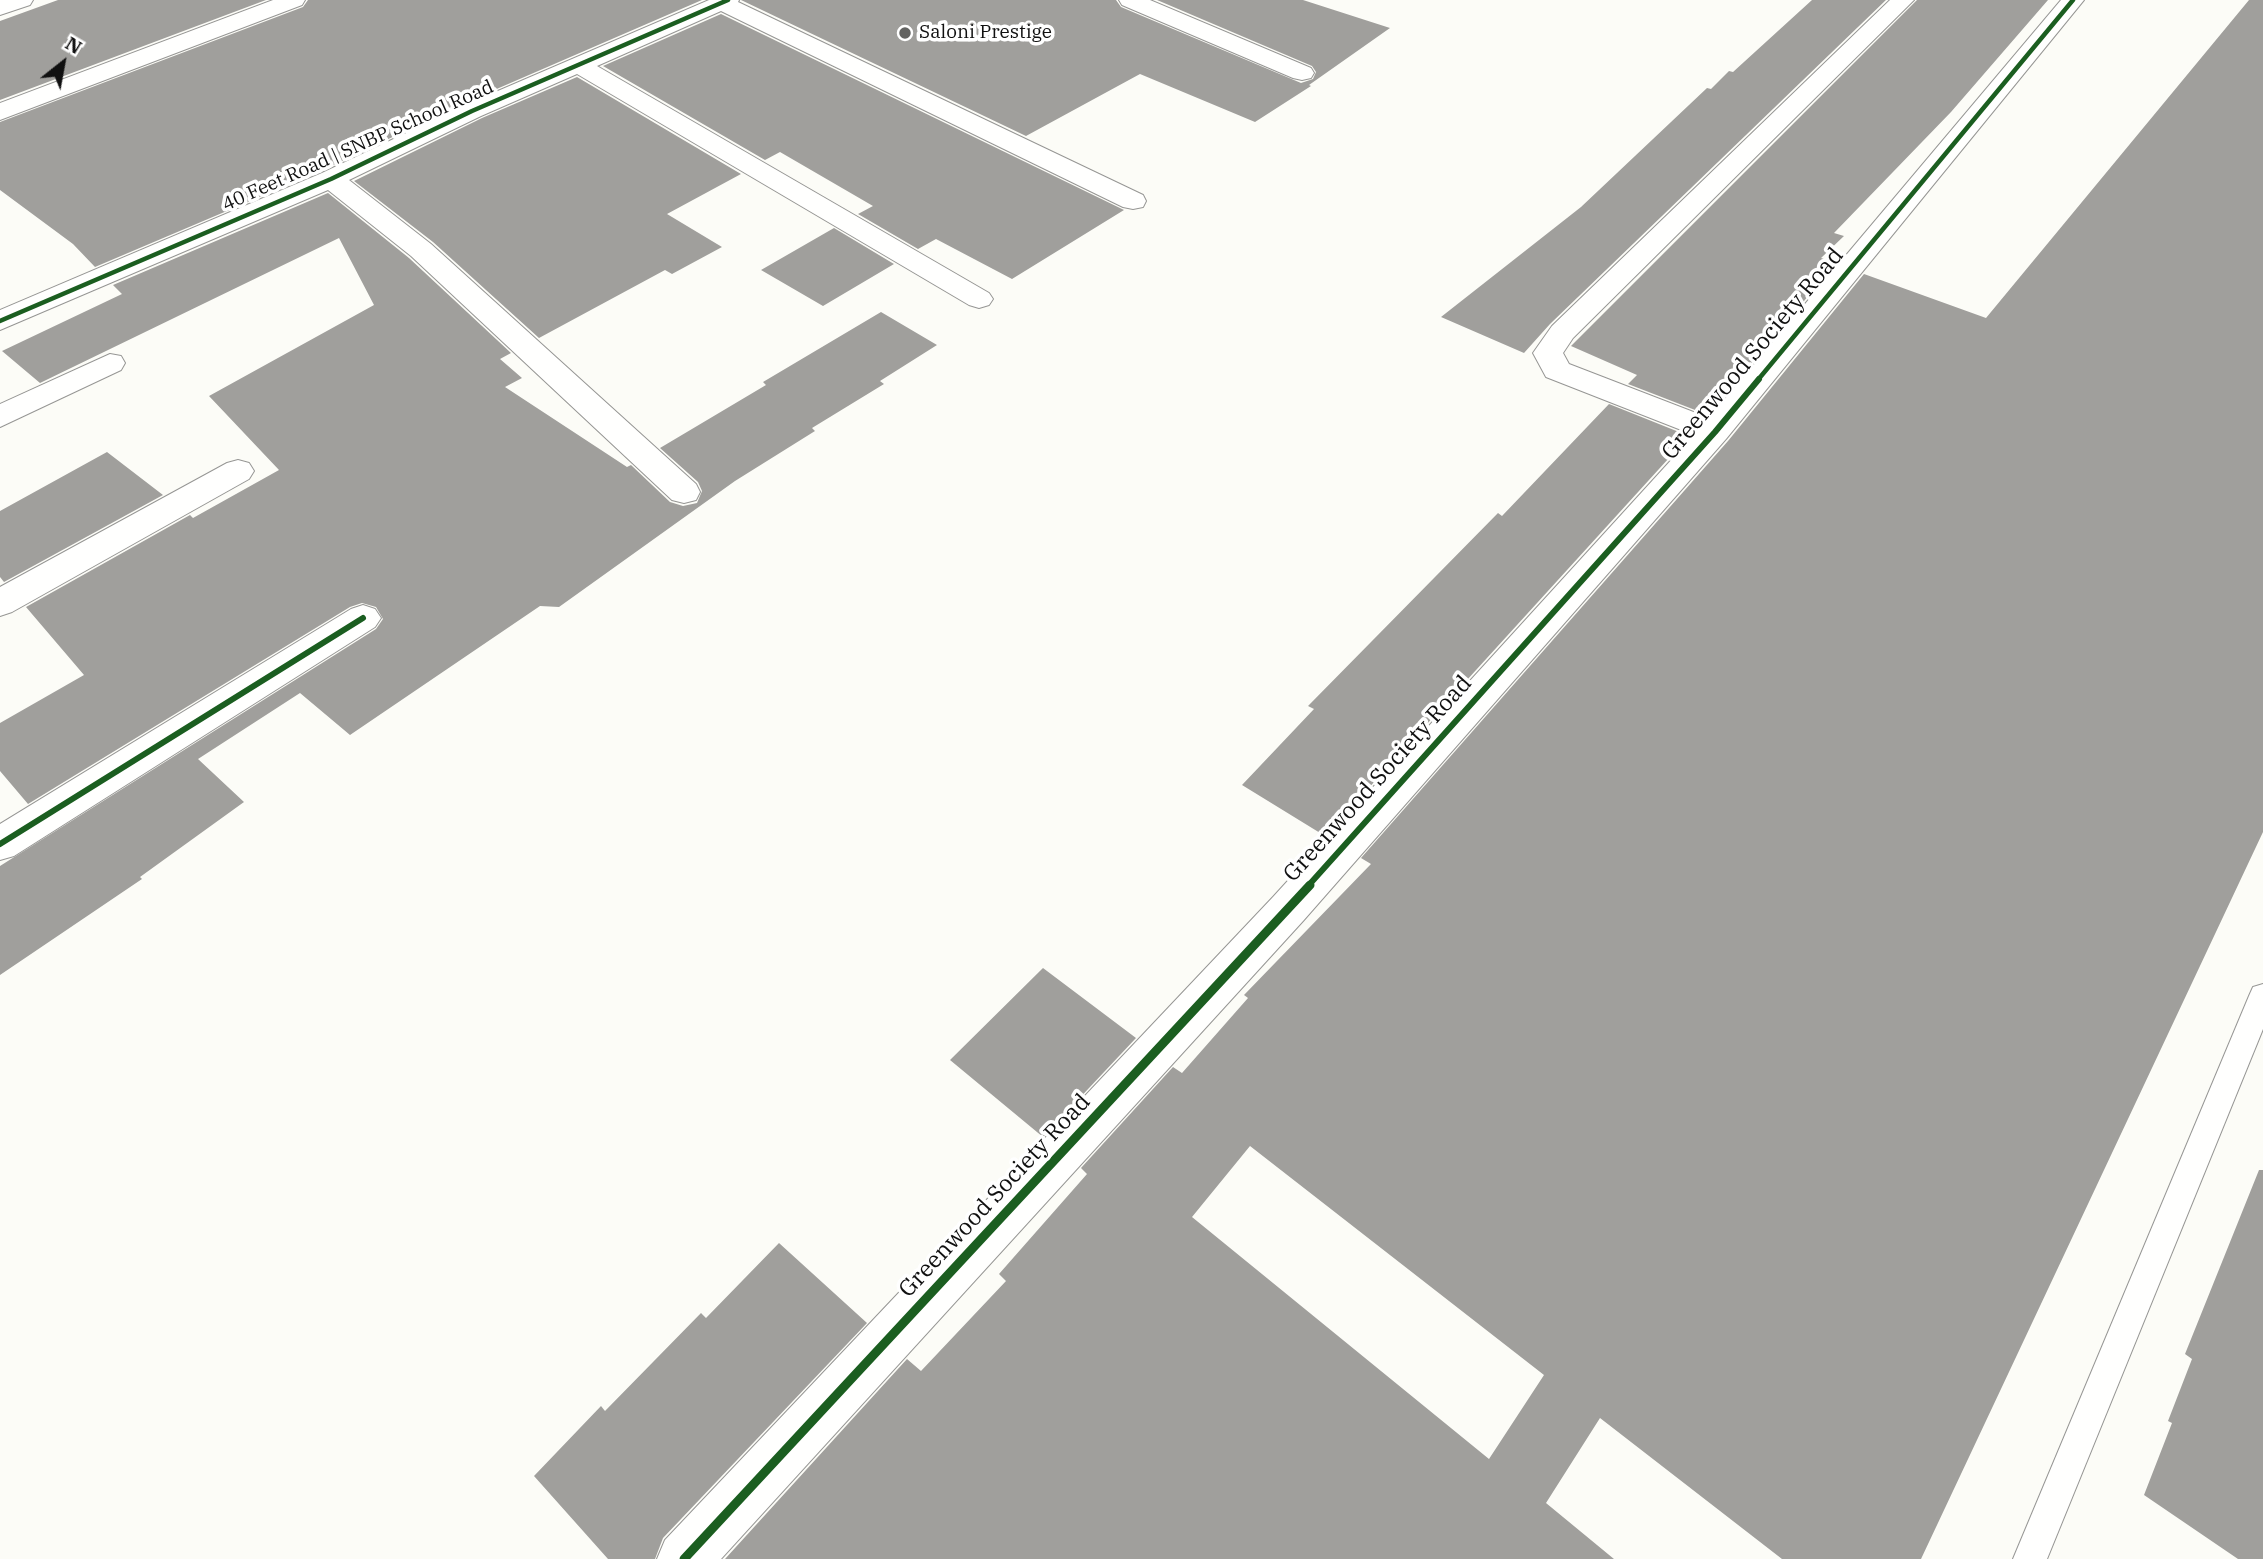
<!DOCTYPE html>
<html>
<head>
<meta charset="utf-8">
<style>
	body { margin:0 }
	#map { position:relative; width:2263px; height:1559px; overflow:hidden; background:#fcfcf7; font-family:"IBM Plex Serif",serif }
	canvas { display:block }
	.north { position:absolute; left:28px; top:28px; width:70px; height:70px; -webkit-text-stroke:5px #fff; paint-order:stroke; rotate:31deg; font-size:19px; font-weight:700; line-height:28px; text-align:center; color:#101010 }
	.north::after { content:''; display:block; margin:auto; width:24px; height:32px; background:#101010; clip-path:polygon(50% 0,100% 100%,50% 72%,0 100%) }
</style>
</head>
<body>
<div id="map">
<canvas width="2263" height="1559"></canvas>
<div class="north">N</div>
</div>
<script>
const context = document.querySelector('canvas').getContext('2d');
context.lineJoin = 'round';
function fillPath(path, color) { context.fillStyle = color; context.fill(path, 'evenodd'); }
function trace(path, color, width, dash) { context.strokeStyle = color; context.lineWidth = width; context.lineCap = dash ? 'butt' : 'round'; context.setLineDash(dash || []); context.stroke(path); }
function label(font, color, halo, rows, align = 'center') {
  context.font = font + ' "IBM Plex Serif",serif'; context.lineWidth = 7; context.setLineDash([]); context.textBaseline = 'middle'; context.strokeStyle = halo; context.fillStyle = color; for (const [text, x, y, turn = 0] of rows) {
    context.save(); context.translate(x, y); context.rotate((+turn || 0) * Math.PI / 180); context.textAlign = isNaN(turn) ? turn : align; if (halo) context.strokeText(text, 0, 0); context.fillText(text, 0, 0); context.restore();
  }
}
fillPath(new Path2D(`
	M58 0H266L0 100V21Z
	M308 0H702L462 104 321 171 95 267 73 244 0 190V122L303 7Z
	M741 0H1116L1121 7 1301 83 1313 79 1316 72 1312 66 1157 0H1303L1390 28 1309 85 1311 86 1255 122 1140 74 1026 136Z
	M1812 0H1886L1550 324 1524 353 1441 317 1581 207 1707 88 1711 89 1729 71 1733 72Z
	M1917 0H2048L1951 112 1834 233 1844 236 1821 258 1836 263 1708 415 1628 384 1637 375 1571 346Z
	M2249 0H2263V832L1921 1559H1782L1600 1418 1546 1503 1614 1559H725L907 1359 921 1371 1006 1281 999 1274 1087 1174 1081 1168 1173 1067 1182 1073 1248 998 1244 995 1371 864 1361 858 1728 441 1864 274 1986 318ZM1250 1146 1544 1375 1489 1459 1192 1217Z
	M721 14 1122 209 1124 210 1012 279 936 239 918 249 858 214 873 206 780 152 765 160 603 66Z
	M577 77 741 174 667 214 722 247 672 274 665 270 539 338 433 242 354 181 482 118Z
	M328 193 409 258 511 353 500 359 522 378 505 387 627 467 631 465 670 502 683 506 697 503 702 491 698 482 660 448 766 385 763 382 881 312 937 345 880 381 884 384 812 428 815 431 735 481 559 607 540 606 350 735 300 693 198 759 244 802 140 877 142 879 0 975V866L376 629 383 619 376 607 362 603 350 607 28 804 0 771V723L84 675 26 607 190 515 193 518 279 470 209 396 374 305 339 238 40 383 2 351 122 294 113 285Z
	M834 228 894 264 823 306 761 270Z
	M1609 404 1689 436 1325 836 1242 785 1314 709 1308 706 1498 513 1502 516Z
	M107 452 163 495 4 582 0 577V511Z
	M1043 968 1136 1038 1043 1137 950 1060Z
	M2259 1170H2263V1559H2238L2144 1495 2172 1423 2168 1421 2192 1359 2185 1354Z
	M779 1243 867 1323 663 1538 655 1559H608L534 1476 601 1406 605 1411 701 1313 706 1318Z`), '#a09f9c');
const service = new Path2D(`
	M2263 984V1029L2047 1559H2013L2249 996 2253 987Z`);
const minor = new Path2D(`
	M0 0H33L30 5 0 15Z
	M273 0H305L302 5 0 120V103Z
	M709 0H739L738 2 1143 195 1146 201 1143 207 1133 209 1123 207 721 11 597 66 989 293 993 299 989 305 979 308 969 305 577 74 481 116 349 180 431 244 696 484 700 492 696 500 684 503 672 500 411 256 328 190 0 330V310L322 173 463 106Z
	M1119 0H1150L1311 68 1314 73 1311 78 1302 80 1293 78 1122 5Z
	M1890 0H1914L1573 338 1563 353 1569 364 1709 418 2061 0H2084L1726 439 1303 921 721 1559H657L665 1540 1273 897 1694 435 1546 377 1533 353 1552 326Z
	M110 354 121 356 125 363 121 370 0 427V404Z
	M238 460 249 463 254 471 249 479 12 612 0 616V587L227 463Z
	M363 605 375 609 381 618 375 627 14 856 0 860V824L351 609Z`);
trace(service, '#969694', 2);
trace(minor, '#969694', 2);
fillPath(service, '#fffffe');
fillPath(minor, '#fffffe');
trace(new Path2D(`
	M0 321 331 179 472 111 728 0
	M1757 381 2073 0`), '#1b5e20', 4.5);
trace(new Path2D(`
	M0 844 363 618
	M1308 886 1715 432 1759 379`), '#1b5e20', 6);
trace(new Path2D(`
	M684 1559 1310 885`), '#1b5e20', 9);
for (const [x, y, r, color] of [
	[905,33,7,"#636361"]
]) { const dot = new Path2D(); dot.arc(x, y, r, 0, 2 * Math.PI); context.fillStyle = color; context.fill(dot); trace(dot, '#fff', 2.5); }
label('19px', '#101010', '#fff', [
	["Saloni Prestige",919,33]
], 'left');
label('19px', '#101010', '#fff', [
	["40 Feet Road | SNBP School Road",358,146,-24]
]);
label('23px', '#101010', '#fff', [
	["Greenwood Society Road",1753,354,-50],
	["Greenwood Society Road",1378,779,-48],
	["Greenwood Society Road",995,1196,-47]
]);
</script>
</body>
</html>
